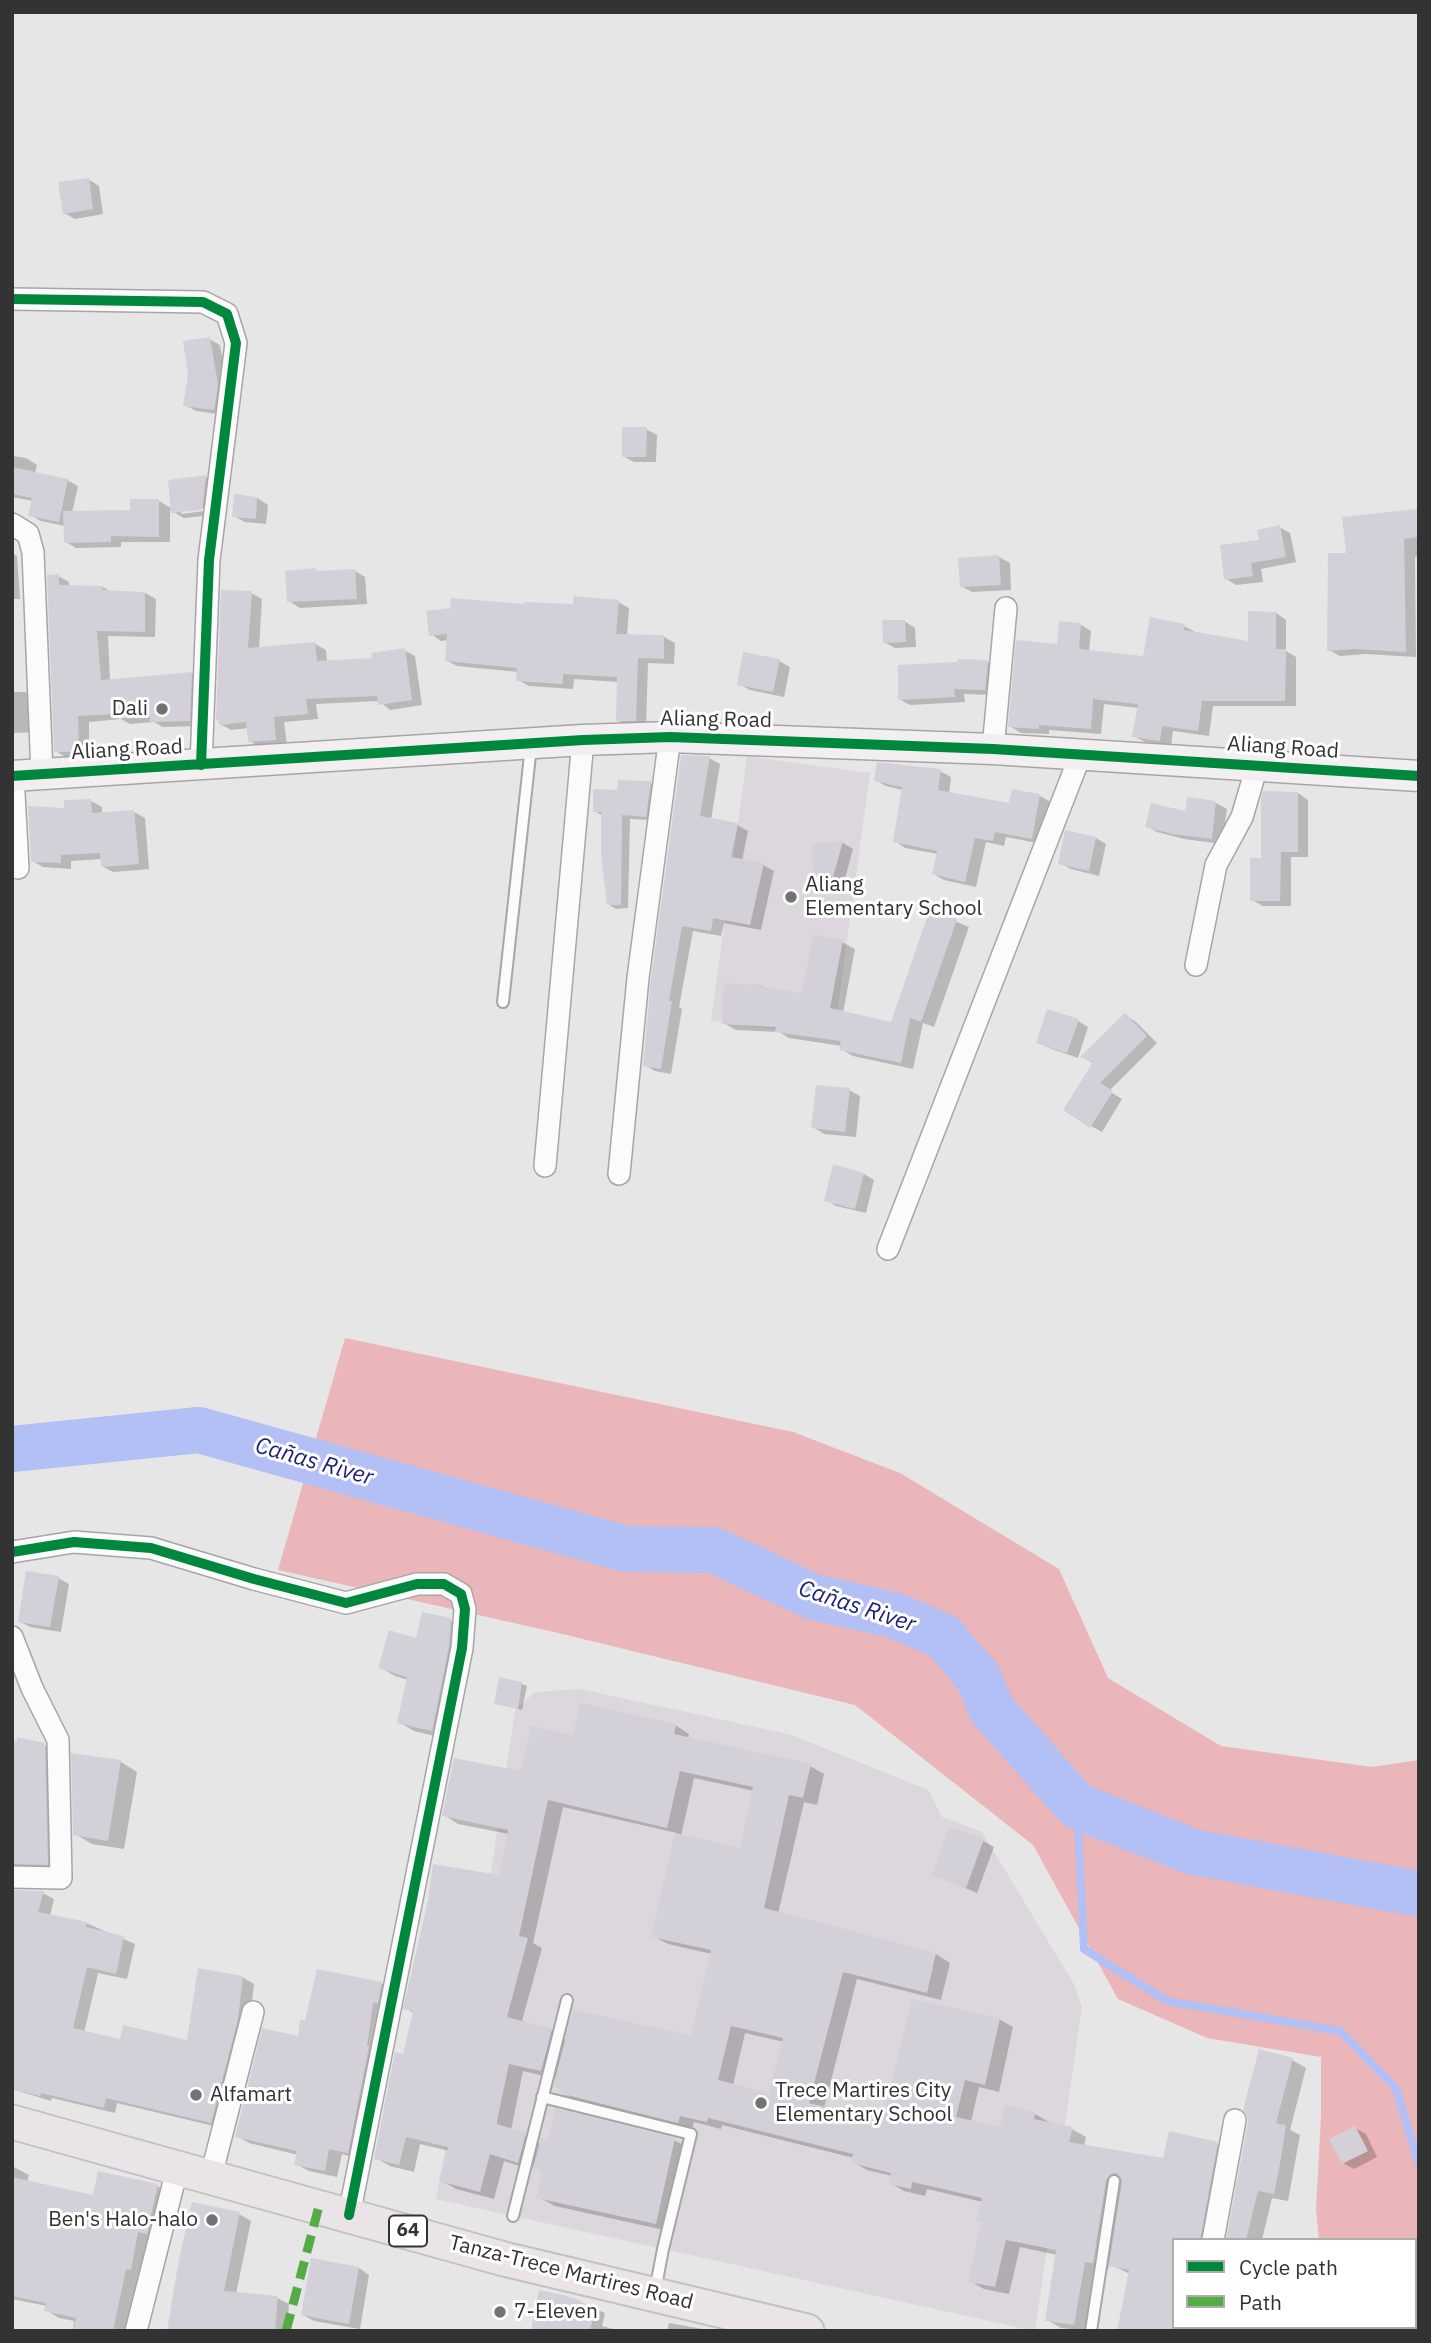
<!DOCTYPE html>
<html>
<head>
<meta charset="utf-8">
<style>
	body { margin:0 }
	#map { position:relative; width:1431px; height:2343px; overflow:hidden; background:#e7e6e7; font-family:"IBM Plex Sans",sans-serif }
	canvas { display:block }
	.frame { position:absolute; inset:0; border:14px solid #343334; pointer-events:none }
	.legend { position:absolute; left:1172px; top:2238px; width:245px; height:91px; box-sizing:border-box; background:#fff; border:2px solid #aeadae; margin:0; padding:9px 12px; list-style:none; font-size:21px; color:#343334 }
	.legend li { display:flex; align-items:center; gap:14px; height:35px }
	.legend b { width:35px; border:2px solid #aeadae }
</style>
</head>
<body>
<div id="map">
<canvas width="1431" height="2343"></canvas>
<div class="frame"></div>
<ul class="legend">
<li><b style="height:9px;background:#00873e"></b>Cycle path</li>
<li><b style="height:9px;background:#54ac45"></b>Path</li>
</ul>
</div>
<script>
const context = document.querySelector('canvas').getContext('2d');
context.lineJoin = 'round';
function fillPath(path, color) { context.fillStyle = color; context.fill(path, 'evenodd'); }
function trace(path, color, width, dash) { context.strokeStyle = color; context.lineWidth = width; context.lineCap = dash ? 'butt' : 'round'; context.setLineDash(dash || []); context.stroke(path); }
function label(font, color, halo, rows, align = 'center') {
  context.font = font + ' "IBM Plex Sans",sans-serif'; context.lineWidth = 6; context.setLineDash([]); context.textBaseline = 'middle'; context.strokeStyle = halo; context.fillStyle = color; for (const [text, x, y, turn = 0] of rows) {
    context.save(); context.translate(x, y); context.rotate((+turn || 0) * Math.PI / 180); context.textAlign = isNaN(turn) ? turn : align; if (halo) context.strokeText(text, 0, 0); context.fillText(text, 0, 0); context.restore();
  }
}
fillPath(new Path2D(`
	M747 756 870 773 834 1037 711 1021Z
	M581 1689 792 1735 928 1790 942 1817 982 1832 1074 1984 1082 2007 1035 2331 436 2199 471 2007 515 1710 535 1692Z`), '#dcd7dc');
fillPath(new Path2D(`
	M345 1338 793 1432 900 1473 1059 1569 1108 1678 1221 1746 1372 1767 1419 1760V2331H1327V2327H1415V2240H1319L1316 2209 1321 2116V2057L1207 2038 1118 1999 1033 1845 855 1705 554 1632 278 1570Z`), '#eab6b9');
fillPath(new Path2D(`
	M88 179 99 186 103 214 75 219 64 213Z
	M209 339 220 345 228 392 225 415 196 411 185 405Z
	M646 429 657 435 656 462H634L623 456Z
	M12 456 26 458 37 465 35 473 67 480 78 486 72 513 132 512 159 501 173 509 170 481 206 477 216 483 213 515 184 518 170 510V542H121V547L76 548 66 542 65 526 41 521 30 515 33 501 12 497ZM211 507V510L181 514V510Z
	M257 498 268 505 266 524 245 522 234 516Z
	M1419 510V556L1415 557 1416 657 1366 654 1340 656 1329 650 1348 555 1344 519Z
	M1279 527 1290 533 1296 562 1261 569 1263 582 1236 585 1226 579 1261 542Z
	M12 553 17 556 20 599H12Z
	M999 557 1010 563 1011 590 972 592 961 586Z
	M315 570 320 572 355 571 365 577 367 604 300 608 289 601Z
	M58 576 69 582V587H103L111 592 145 593 156 599 155 637 108 636 110 681 191 673 202 680 200 726 163 727 154 722 130 724 121 719 89 722V758H67L56 751Z
	M251 593 262 599 259 649 315 644 326 650 327 662 374 659 404 650 415 656 422 705 390 710 379 701 316 704 318 719 284 722 287 745 260 747 249 741 248 728 231 730 220 724Z
	M618 602 629 608 627 636 664 637 675 643 674 664 648 663 646 726 628 727 617 720 618 682 574 679 573 689 529 686 518 680 519 672 457 666 446 660 448 640 441 641 431 634 525 606Z
	M1276 613 1286 620V651L1296 657V706H1213L1209 736 1173 731 1171 746 1145 742 1134 736 1139 708 1104 704 1101 734 1049 730V734L1021 733 1010 726 1059 646 1081 625 1091 631 1089 652 1144 658 1184 626 1195 632 1250 643Z
	M904 621 915 628 916 647 895 648 884 642Z
	M779 661 790 667 784 697 750 690 739 684Z
	M988 662 998 668 996 695 964 694 965 702 910 705 899 699Z
	M12 692H25L36 699 37 732 12 733Z
	M709 758 720 764 711 820 737 825 748 831 742 861 763 865 774 871 761 930 724 923 721 936 693 931 679 1007 682 1009 671 1074 655 1071 645 1065Z
	M940 771 951 777 949 794 1011 805 1013 791 1040 796 1051 802 1042 844 1006 837 1004 846 986 842 976 887 944 880 934 874 938 854 905 848 895 841 903 790 886 786 875 780Z
	M650 783 658 788 654 820 630 819 628 908 616 909 608 904 603 816 594 811 619 791Z
	M1298 793 1308 800V857H1291V906H1263L1252 900 1263 859Z
	M1188 799 1216 803 1227 809 1222 844 1184 839 1157 832 1147 826 1186 813Z
	M91 801 102 807V814L134 812 145 818 149 869 113 872 102 866V859L71 861V869L43 867 33 861 66 810Z
	M1096 838 1106 844 1099 876 1071 869 1060 863Z
	M843 843 853 849 844 882 826 884 815 878 813 846Z
	M931 911 969 927 934 1027 923 1023 913 1069 853 1056 841 1049 842 1046 789 1038 779 1032 736 1030 724 1023 762 986 769 990 804 995 842 942 855 949 843 1013 892 1024Z
	M1125 1015 1136 1022 1157 1043 1109 1091 1122 1099 1102 1132 1091 1126 1094 1064 1083 1057Z
	M1078 1021 1088 1027 1078 1058 1049 1048 1038 1042Z
	M849 1090 860 1096 856 1137 824 1134 813 1127Z
	M864 1174 874 1180 866 1213 836 1206 826 1200Z
	M58 1578 69 1584 61 1632 30 1627 19 1621Z
	M450 1620 466 1629 447 1739 414 1731 399 1722 408 1680 395 1676 380 1667Z
	M522 1684 527 1686 522 1710 496 1703Z
	M675 1725 689 1734 688 1739 810 1766 824 1774 817 1805 804 1802 778 1914 936 1954 950 1963 941 2000 857 1979 824 2108 883 2123 999 2019 1013 2027 999 2092 979 2087 971 2122 1001 2129 1035 2114 1049 2122 1072 2129 1086 2137 1084 2147 1164 2160 1217 2144 1231 2152 1215 2240H1174V2327H1201L1200 2331H1121L1130 2274 1109 2264 1108 2270 1099 2269 1089 2331 1061 2328 1047 2320 1057 2255 1020 2247 1009 2294 984 2289 970 2281 983 2223V2202L927 2189 925 2196 904 2191 890 2183 892 2176 867 2170 853 2162 854 2158 722 2125 721 2129 694 2122 692 2130 575 2100 561 2092V2089L556 2086 557 2079 523 2071 511 2130 541 2144 674 2140 691 2149 673 2232 555 2206 538 2197 543 2172 533 2166 532 2170 504 2161 494 2199 456 2189 441 2180 449 2151 420 2144 414 2172 390 2166 376 2158 405 2056 414 2013 405 2008 500 1877 509 1834 458 1824 444 1815 523 1773 574 1737ZM694 1778 754 1791 741 1850 681 1836ZM563 1807 677 1833 653 1936 668 1944 712 1954 692 2037 567 2040 551 2030 522 2021 542 1948 533 1943ZM745 2033 784 2042 770 2095 733 2085Z
	M12 1742 44 1745 56 1752 58 1870 12 1876Z
	M73 1755 121 1762 137 1772 124 1849 92 1844 75 1834Z
	M983 1841 994 1847 977 1893 934 1875Z
	M12 1892 43 1893 54 1899 50 1916 86 1923 135 1944 127 1979 98 1973 84 2033 121 2042H189L242 1977 254 1984 249 2026 222 2128 117 2103 115 2113 52 2098 51 2101 12 2089Z
	M381 1983 394 1990 360 2159 342 2154 337 2177 309 2171 296 2164 298 2155 249 2143 237 2136 299 2038Z
	M1292 2060 1306 2068 1290 2130 1300 2135 1288 2201 1272 2198 1262 2240H1228Z
	M1355 2128 1366 2134 1377 2157 1354 2169 1343 2163Z
	M12 2166 29 2175 27 2182 95 2197 157 2186 170 2193 143 2276 138 2275 127 2331H73L74 2321 59 2318 46 2310 47 2306 12 2299Z
	M239 2214 251 2221 236 2294 277 2298 289 2304 287 2331H167Z
	M359 2268 369 2275 360 2329 314 2321 303 2315Z
	M580 2302 605 2313 602 2326 620 2331H533Z
	M669 2323 714 2331H667Z
	M1211 2327H1294L1297 2329 1211 2331Z`), '#0003');
trace(new Path2D(`
	M1077 1806 1084 1949 1167 2001 1340 2031 1396 2088 1419 2165`), '#b2c0f6', 8);
trace(new Path2D(`
	M12 1449 199 1430 626 1549 713 1550 814 1597 893 1615 943 1636 978 1677 992 1710 1077 1806 1193 1852 1419 1894`), '#b2c0f6', 46);
fillPath(new Path2D(`
	M89 178 93 209 63 214 58 182Z
	M210 337 218 385 214 410 183 406 188 374 183 341Z
	M622 427H647L646 457H622Z
	M12 467 68 479 59 522 28 516 32 498 12 494Z
	M206 475 202 510 171 513 168 480Z
	M234 494 257 497 256 519 232 517Z
	M130 499H159V537L111 536V542L64 543 63 511 130 510Z
	M1417 509 1419 537 1404 539 1406 652 1354 649 1327 651 1328 553H1346L1342 517Z
	M1280 525 1286 557 1251 563 1253 576 1224 580 1220 545 1259 540 1257 530Z
	M999 555 1001 585 960 587 958 558Z
	M316 568V571L355 569 357 599 287 602 285 571Z
	M59 574V585L103 586V590L145 592V632L97 631 101 680 192 672 190 721 150 722V716L118 719 117 714 78 716 79 752H54L47 575Z
	M221 590 252 591 248 648 315 642 317 661 372 658 371 653 405 648 412 700 378 705 377 696 306 699 308 714 274 717 276 740 248 742 246 722 219 725 218 720H216Z
	M574 596 619 600 616 634 664 635V659L638 658 636 721H616L617 677 563 674V684L516 681 517 668 445 661 447 634 429 636 426 611 450 608 451 598 524 604V602L573 604Z
	M1248 611 1276 612V649H1286L1285 701H1202L1198 731 1162 726 1160 741 1132 737 1138 704 1093 699 1091 729 1039 725V729L1008 727 1016 640 1057 644 1059 621 1081 623 1079 649 1143 656 1150 617 1185 624 1184 630 1248 641Z
	M882 620H905L906 642 883 643Z
	M743 652 780 659 773 692 737 685Z
	M958 659 988 660 985 690 954 689 955 697 898 700V665L958 662Z
	M681 755 710 756 700 816 738 823 731 857 764 863 750 925 713 918 711 931 682 926 669 1001H672L661 1069 643 1066 651 979Z
	M877 762 941 769 938 790 1009 803 1012 789 1040 794 1032 839 995 832 993 841 975 838 965 882 932 874 937 851 893 842 902 787 874 781Z
	M618 780 651 781 646 817 622 815 621 905H607L601 855V812H593V789L617 790Z
	M1263 791 1298 792V852H1281L1280 901H1250V858H1261V799Z
	M1187 797 1216 801 1212 839 1172 834 1145 827 1151 803 1185 811Z
	M91 799 92 813 134 810 139 864 101 867 100 853 61 855V863L31 862 28 806 64 808V800Z
	M1065 830 1096 837 1089 871 1058 864Z
	M843 841 833 877 814 879 811 844Z
	M930 909 957 919 921 1022 910 1018 901 1063 839 1050 841 1041 775 1032 776 1027 722 1024 724 983 762 985V987L802 993 813 934 843 940 830 1008 891 1022Z
	M1047 1009 1079 1019 1067 1053 1036 1043Z
	M1125 1013 1147 1036 1100 1083 1113 1091 1090 1128 1063 1110 1093 1062 1080 1057Z
	M816 1085 850 1088 845 1132 811 1128Z
	M833 1164 864 1173 855 1209 824 1201Z
	M26 1571 59 1576 50 1627 18 1622Z
	M422 1612 451 1618 449 1646 432 1731 397 1723 407 1677 378 1668 389 1630 416 1638Z
	M499 1677 522 1682 518 1709 494 1704Z
	M580 1703 676 1724 674 1734 811 1764 803 1798 789 1795 764 1908 936 1953 927 1993 843 1972 809 2103 882 2121 912 1999 1000 2018 985 2085 965 2080 956 2117 1000 2127 1005 2105 1035 2112 1034 2119 1073 2127 1069 2142 1163 2158 1169 2131 1218 2142 1200 2240H1174V2331H1117L1129 2270 1109 2266 1122 2182 1121 2178 1116 2173 1111 2174 1106 2180 1093 2263 1085 2262 1074 2325 1045 2321 1056 2250 1006 2240 995 2287 968 2282 981 2222 976 2221 982 2198 912 2182 911 2189 888 2184 891 2173 851 2163 853 2154 708 2118 707 2122 680 2116 678 2123 559 2093 560 2088 553 2087 573 2010 691 2035 711 1950 651 1937 675 1833 740 1848 753 1787 680 1771 667 1828 548 1800 519 1936 528 1938 507 2017 552 2029 541 2071 509 2064 497 2121V2124L526 2133 518 2163 490 2154 480 2192 439 2181 448 2147 406 2137 399 2165 374 2159 395 2052 403 2054 413 2011 403 2009 428 1900 433 1864 499 1875 508 1830 442 1816 454 1758 521 1771 531 1726 573 1735ZM731 2026 783 2038 769 2093 718 2080Z
	M17 1737 45 1743 48 1865 12 1864V1740L17 1741Z
	M71 1753 121 1760 108 1841 73 1835Z
	M949 1827 984 1839 966 1888 932 1876Z
	M12 1890 44 1891 38 1912 87 1922 86 1927 124 1936 116 1974 87 1967 73 2028 120 2039 123 2025 187 2040 198 1968 243 1976 238 2019 211 2123 106 2098 104 2108 41 2093 40 2096 12 2089Z
	M317 1969 382 1982 378 2003H373L367 2046H369L348 2153 329 2149 325 2171 294 2165 297 2151 235 2137 262 2028 298 2036 300 2020H305Z
	M1259 2049 1293 2058 1276 2123 1286 2125 1280 2164 1274 2194 1258 2191 1246 2240H1226L1248 2122 1247 2115 1243 2110Z
	M555 2108 675 2138 656 2224 536 2198 542 2171 533 2168 541 2138 548 2140Z
	M1355 2126 1368 2151 1342 2164 1329 2139Z
	M98 2171 158 2184 147 2234 138 2232 131 2270 126 2269 113 2331H73L76 2318 44 2311 46 2303 12 2296V2177L93 2195Z
	M192 2202 240 2212 224 2291 278 2296 275 2331H167L179 2259Z
	M311 2258 359 2267 349 2324 301 2315Z
	M539 2290 567 2296 581 2301 580 2303 596 2306 590 2331H531Z`), '#d3d0d9');
const lane = new Path2D(`
	M503 1002 531 746
	M542 2097 691 2134 663 2249 655 2291
	M513 2216 567 2000
	M1091 2331 1114 2181`);
const street = new Path2D(`
	M12 299 203 302 227 314 236 343 209 560 201 765
	M12 524 28 534 33 552 42 774
	M993 749 1006 608
	M13 775 18 868
	M1196 965 1216 865 1242 817 1257 766
	M545 1166 583 740
	M619 1174 638 978 670 737
	M888 1249 1080 756
	M12 1552 74 1542 151 1548 254 1579 346 1603 417 1584H444L461 1594 465 1609 462 1648 349 2215
	M12 1637 32 1688 58 1740 61 1878 12 1877
	M211 2176 253 2012
	M1213 2240 1235 2120
	M136 2331 178 2166
	M1196 2331 1197 2327`);
const secondary = new Path2D(`
	M12 776 583 740 670 737 993 749 1419 776`);
const primary = new Path2D(`
	M12 2122 504 2259 807 2331`);
trace(lane, '#a6a6a6', 14);
trace(street, '#a6a6a6', 24);
trace(secondary, '#a6a6a6', 33);
trace(primary, '#c2c2c2', 37);
trace(lane, '#fbfbfb', 10);
trace(street, '#fbfbfb', 21);
trace(secondary, '#f3eff1', 30);
trace(primary, '#eae3e7', 33);
trace(new Path2D(`
	M286 2331 319 2206`), '#54ac45', 9, [18, 9]);
trace(new Path2D(`
	M12 299 203 302 227 314 236 343 209 560 201 765
	M12 776 583 740 670 737 993 749 1419 776
	M12 1552 74 1542 151 1548 254 1579 346 1603 417 1584H444L461 1594 465 1609 462 1648 349 2215`), '#00873e', 10);
for (const [x, y, r, color] of [
	[162,709,7,"#737273"],
	[791,897,7,"#737273"],
	[196,2095,7,"#737273"],
	[761,2103,7,"#737273"],
	[212,2220,7,"#737273"],
	[500,2312,7,"#737273"]
]) { const dot = new Path2D(); dot.arc(x, y, r, 0, 2 * Math.PI); context.fillStyle = color; context.fill(dot); trace(dot, '#fff', 2.5); }
for (const [x, y, w] of [
	[408,2231,38]
]) { const box = new Path2D(); box.roundRect(x - w / 2, y - 15.5, w, 31, 5); context.fillStyle = '#fff'; context.fill(box); trace(box, '#343334', 2); }
label('bold 19px', '#343334', null, [
	["64",408,2231]
]);
label('21px', '#343334', '#fff', [
	["Dali",148,709,"right"],
	["Aliang",805,885],
	["Elementary School",805,909],
	["Trece Martires City",775,2091],
	["Elementary School",775,2115],
	["Alfamart",210,2095],
	["Ben's Halo-halo",198,2220,"right"],
	["7-Eleven",514,2312]
], 'left');
label('21px', '#343334', '#fff', [
	["Aliang Road",716,720,1],
	["Aliang Road",1283,748,4],
	["Aliang Road",127,750,-3],
	["Tanza-Trece Martires Road",571,2273,14]
]);
label('italic 23px', '#1e2378', '#fff', [
	["Cañas River",314,1462,16],
	["Cañas River",857,1607,18]
]);
</script>
</body>
</html>
